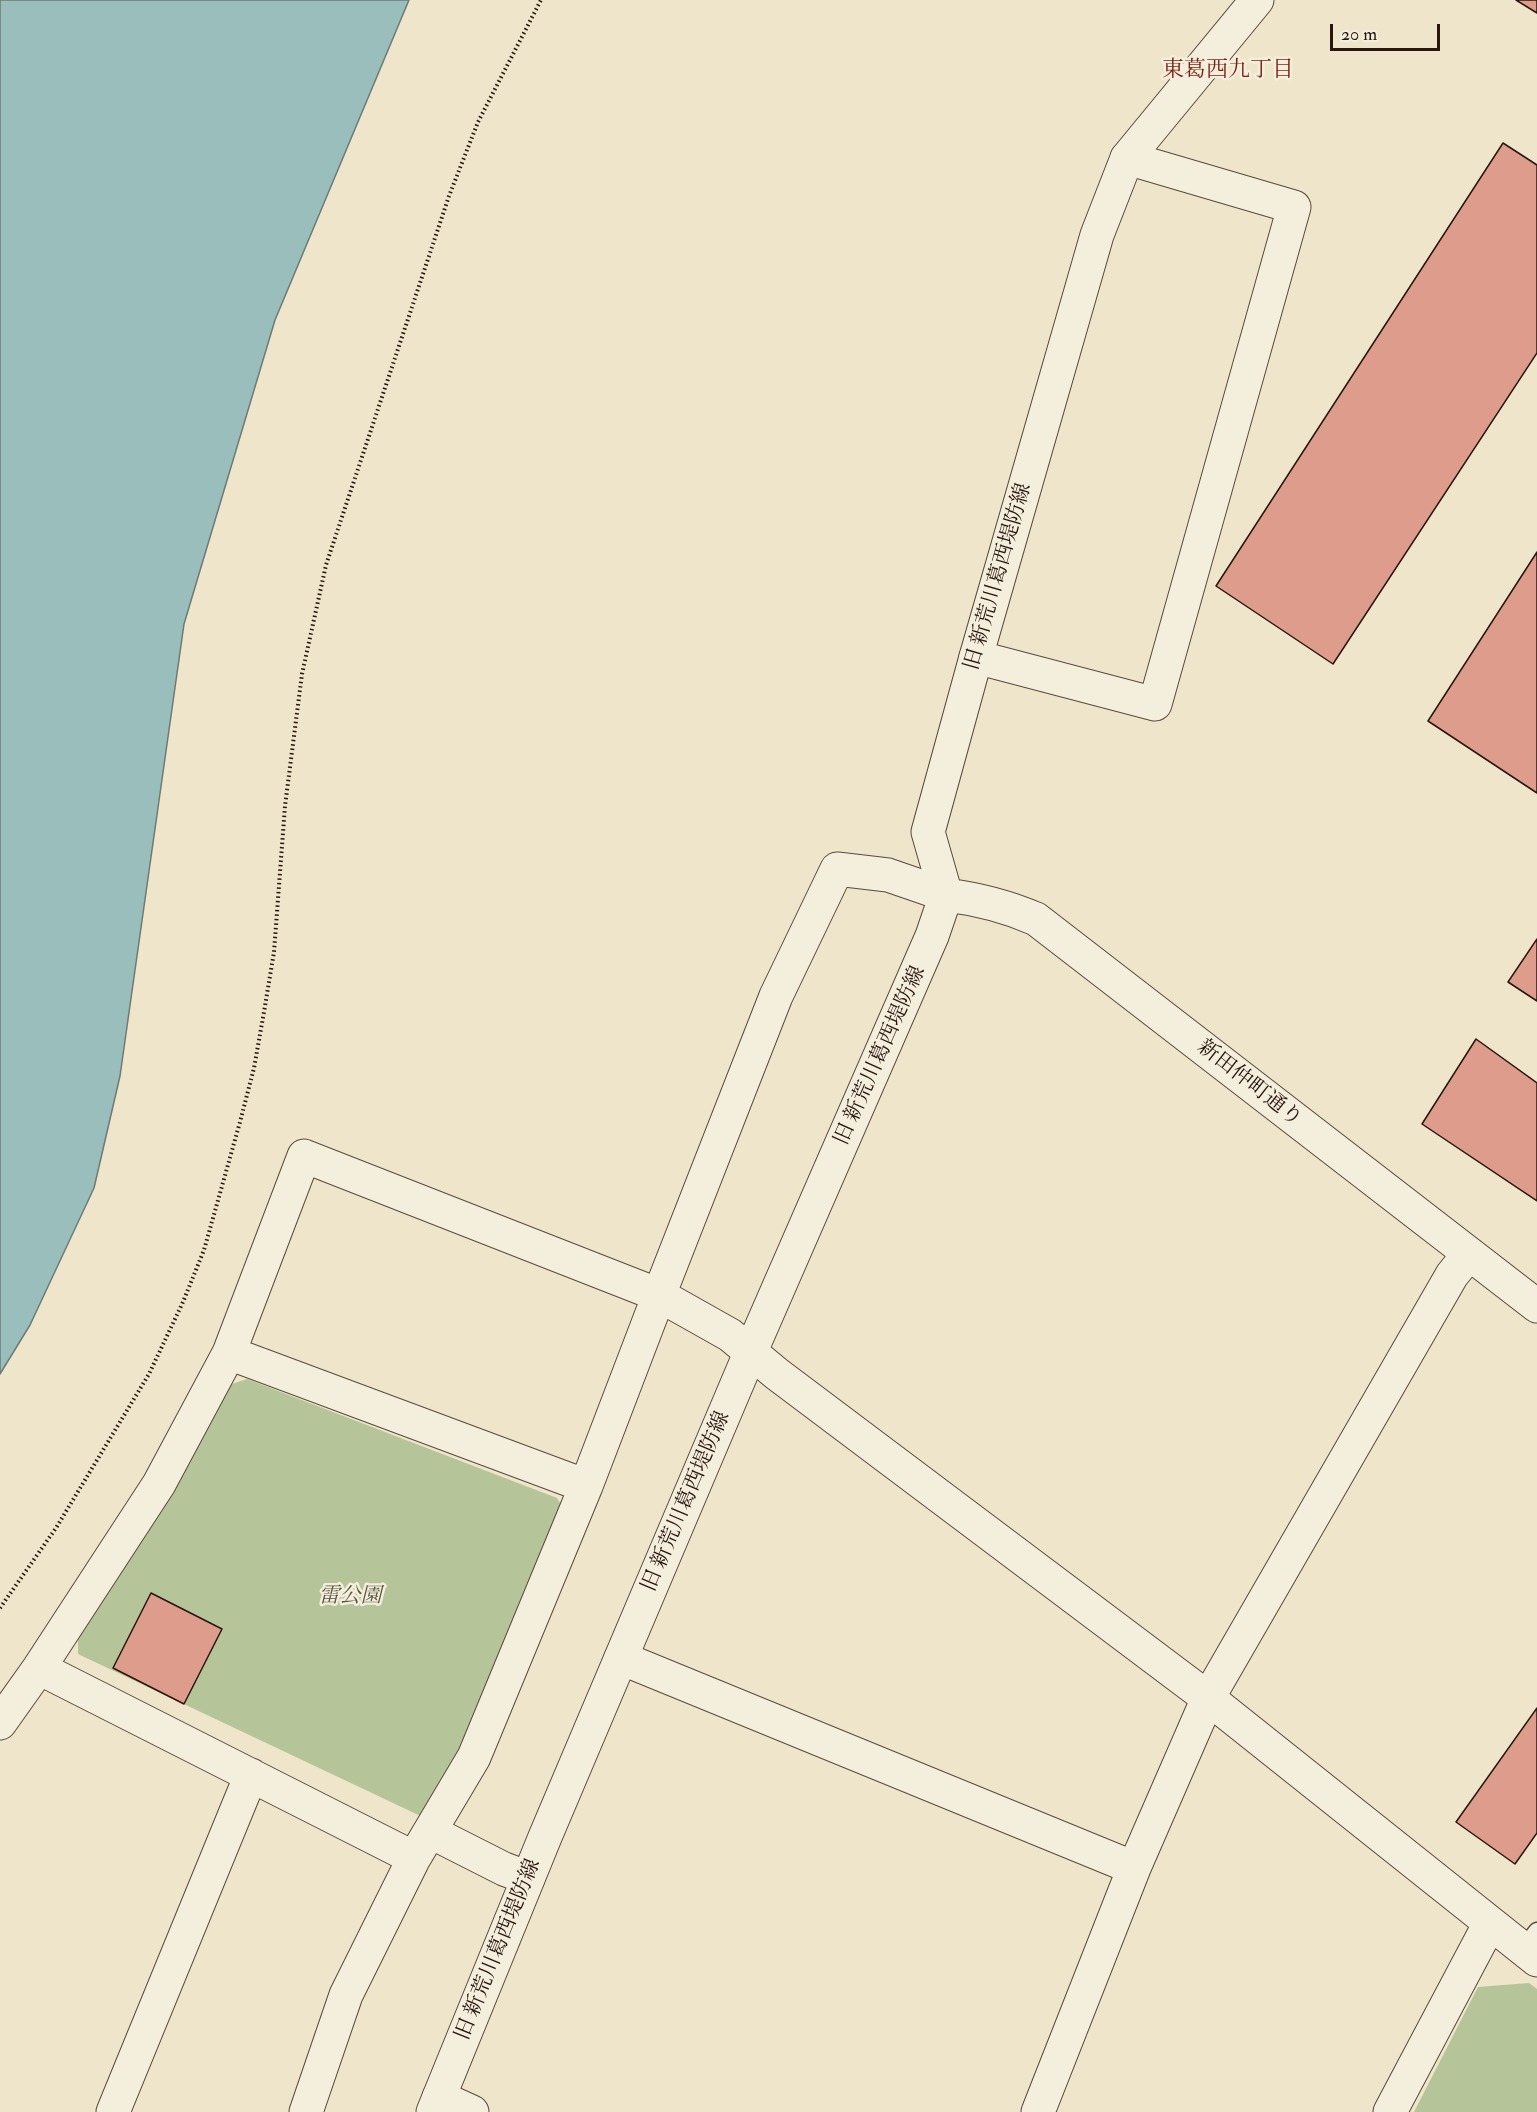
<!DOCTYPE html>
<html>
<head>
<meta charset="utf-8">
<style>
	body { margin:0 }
	#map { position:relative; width:1537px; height:2112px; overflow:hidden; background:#eee5ca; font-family:"IM FELL Double Pica",serif }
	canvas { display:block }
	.scale { position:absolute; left:1330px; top:24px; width:110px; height:27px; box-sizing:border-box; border:3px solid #29160e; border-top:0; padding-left:8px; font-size:18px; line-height:21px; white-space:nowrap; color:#29160e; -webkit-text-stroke:4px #f4eedd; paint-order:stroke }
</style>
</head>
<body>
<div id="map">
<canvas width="1537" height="2112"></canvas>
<div class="scale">20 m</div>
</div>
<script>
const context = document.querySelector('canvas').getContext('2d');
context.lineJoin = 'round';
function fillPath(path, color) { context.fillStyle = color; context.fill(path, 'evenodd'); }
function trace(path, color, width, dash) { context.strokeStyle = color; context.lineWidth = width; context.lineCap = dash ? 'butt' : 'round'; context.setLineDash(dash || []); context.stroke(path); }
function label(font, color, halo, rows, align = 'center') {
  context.font = font + ' "IM FELL Double Pica","Noto Serif JP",serif'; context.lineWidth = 5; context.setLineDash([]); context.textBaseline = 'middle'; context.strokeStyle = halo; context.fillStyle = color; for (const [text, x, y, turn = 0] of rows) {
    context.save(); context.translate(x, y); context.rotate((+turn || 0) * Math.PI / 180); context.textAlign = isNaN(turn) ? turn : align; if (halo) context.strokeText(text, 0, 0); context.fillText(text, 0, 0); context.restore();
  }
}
fillPath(new Path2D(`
	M247 1379 557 1498 565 1511 429 1820 78 1654V1633L174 1491 229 1385Z
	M1529 1983 1537 1989V2112H1414L1478 1987Z`), '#b5c599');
const water = new Path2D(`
	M0 0H409L275 320 184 624 120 1076 94 1188 30 1325 0 1374Z`);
fillPath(water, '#9abebb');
trace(water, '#6d7b76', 1.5);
const building = new Path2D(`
	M1516 0H1537V13Z
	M1503 143 1537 165V353L1333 664 1216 586Z
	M1537 552V793L1428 721Z
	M1537 939V1001L1508 982Z
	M1476 1039 1537 1083V1201L1422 1124Z
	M151 1593 222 1629 184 1704 113 1668Z
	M1537 1708V1833L1515 1864 1456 1822Z`);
fillPath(building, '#de9d8c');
trace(building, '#29160e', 1.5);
const service = new Path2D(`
	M1523 1949 1537 1931`);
const minor = new Path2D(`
	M976 657 1155 704 1294 207 1127 158
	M229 1353 586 1486
	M621 1658 1134 1868
	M39 1668 414 1858
	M0 1723 39 1668 159 1484 229 1353 304 1156 659 1295 730 1335 777 1374 1208 1698 1537 1960
	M431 1832 504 1869 528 1878
	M439 2097 472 2112
	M113 2112 251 1775
	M306 2112 346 1995 414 1858 474 1757 586 1486 659 1295 776 996 837 869 888 875 946 895
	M1038 2112 1134 1868 1208 1698 1452 1275 1469 1254
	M1390 2112 1490 1923`);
const tertiary = new Path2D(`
	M946 895C978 899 1006 906 1036 919L1537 1306
	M433 2112 545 1837 751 1351 932 936 946 895 928 832 976 657 1097 235 1127 158 1257 0`);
trace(service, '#5a4a3d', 19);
trace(minor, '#5a4a3d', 35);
trace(tertiary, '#5a4a3d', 35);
trace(new Path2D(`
	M0 1608 56 1528 149 1374 183 1302 204 1250 240 1122 254 1068 264 1012 274 952 285 806 302 674 326 565 449 196 478 122 541 0`), '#29160e', 4, [1.5, 3]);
trace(service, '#f4eedd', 16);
trace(minor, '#f4eedd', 33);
trace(tertiary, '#f4eedd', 33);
label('21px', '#29160e', '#f4eedd', [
	["旧 新荒川葛西堤防線",999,577,-74],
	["旧 新荒川葛西堤防線",881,1056,-66],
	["新田仲町通り",1249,1084,38],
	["旧 新荒川葛西堤防線",687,1502,-67],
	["旧 新荒川葛西堤防線",499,1950,-68]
]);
label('italic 21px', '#5a533f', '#f4eedd', [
	["雷公園",350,1597]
]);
label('22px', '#7a1f14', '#f4eedd', [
	["東葛西九丁目",1228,71]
]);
</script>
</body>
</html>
